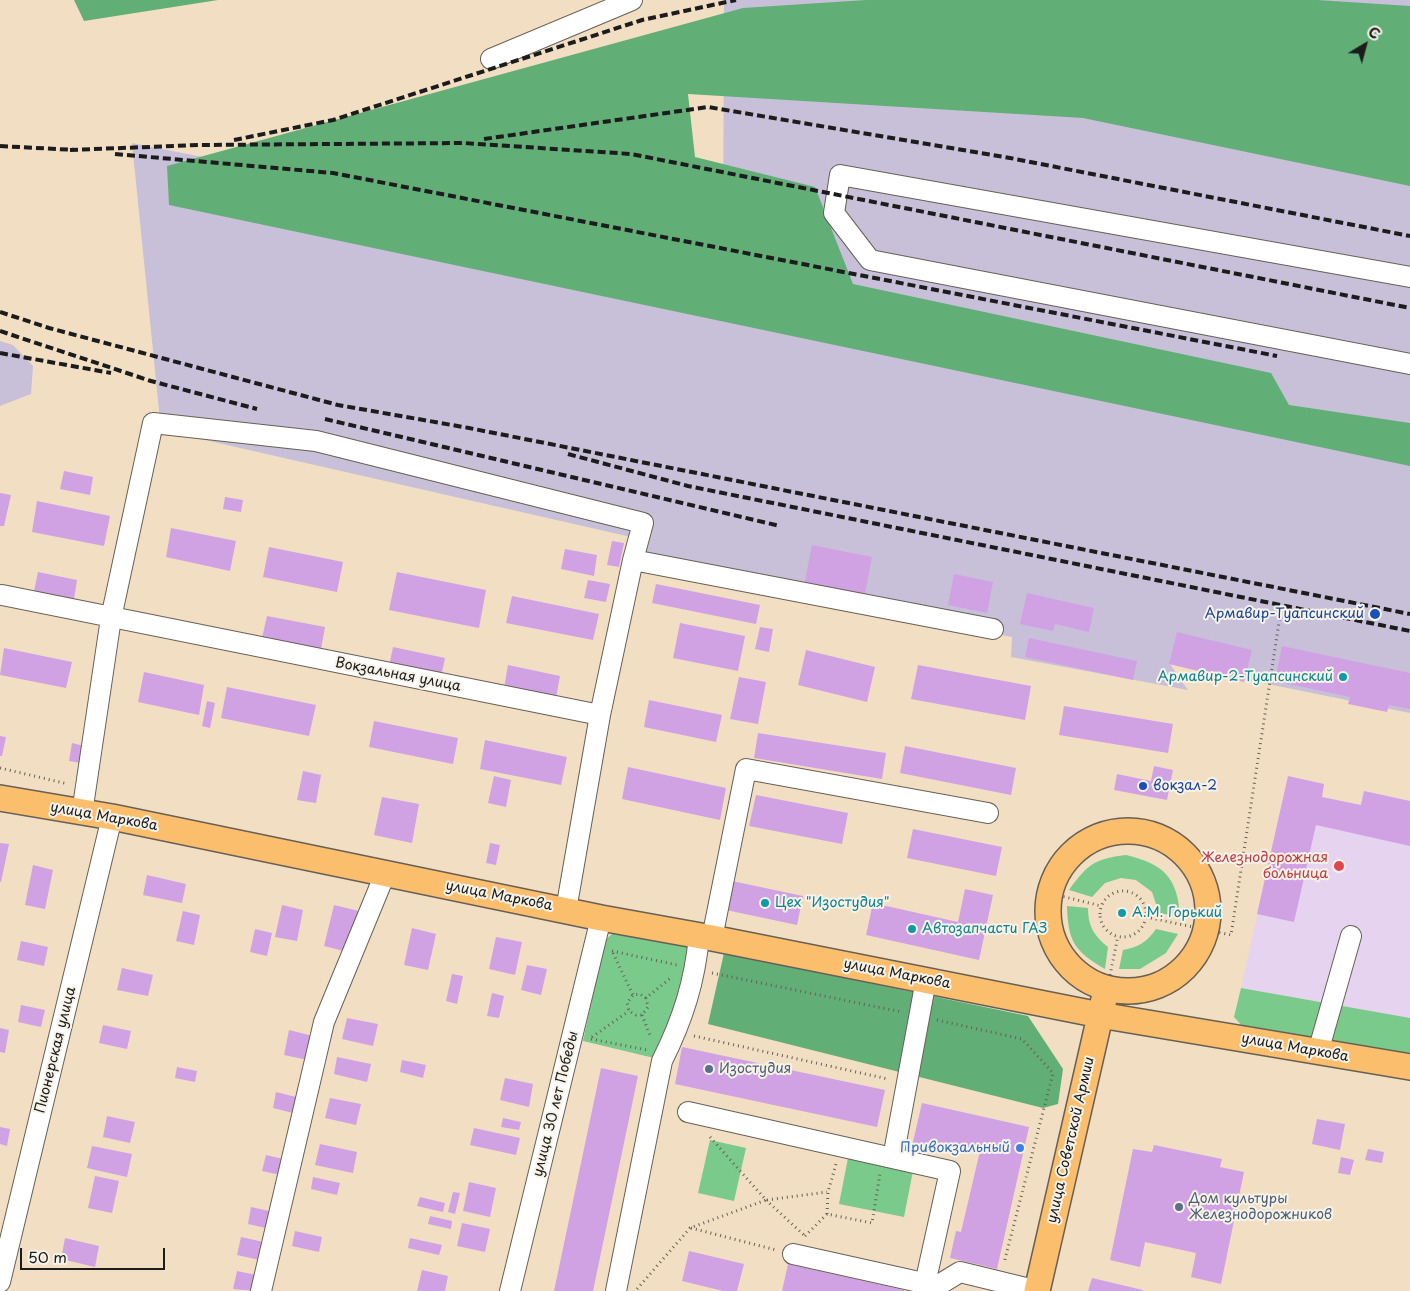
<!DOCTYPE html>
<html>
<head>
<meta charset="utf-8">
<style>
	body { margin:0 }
	#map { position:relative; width:1410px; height:1291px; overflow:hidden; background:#f2dfc3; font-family:"Playpen Sans",sans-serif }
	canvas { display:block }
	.north { position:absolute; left:1340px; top:20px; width:50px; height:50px; -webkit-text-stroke:4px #f7f3e8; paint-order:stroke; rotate:37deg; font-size:14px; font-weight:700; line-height:20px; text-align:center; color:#1c1c1c }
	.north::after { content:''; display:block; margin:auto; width:18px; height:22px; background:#1c1c1c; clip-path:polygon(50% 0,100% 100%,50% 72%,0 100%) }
	.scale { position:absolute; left:20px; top:1248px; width:145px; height:22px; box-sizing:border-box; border:2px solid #1c1c1c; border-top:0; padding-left:6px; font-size:15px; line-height:18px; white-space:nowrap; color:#1c1c1c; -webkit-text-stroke:4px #f7f3e8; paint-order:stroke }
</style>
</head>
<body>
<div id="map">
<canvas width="1410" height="1291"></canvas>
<div class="north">С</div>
<div class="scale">50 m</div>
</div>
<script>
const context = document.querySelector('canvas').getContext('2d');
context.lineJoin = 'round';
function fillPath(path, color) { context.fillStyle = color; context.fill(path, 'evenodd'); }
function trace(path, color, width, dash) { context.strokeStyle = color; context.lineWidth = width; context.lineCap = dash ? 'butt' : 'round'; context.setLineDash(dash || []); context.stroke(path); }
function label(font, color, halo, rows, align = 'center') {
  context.font = font + ' "Playpen Sans",sans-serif'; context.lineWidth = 4; context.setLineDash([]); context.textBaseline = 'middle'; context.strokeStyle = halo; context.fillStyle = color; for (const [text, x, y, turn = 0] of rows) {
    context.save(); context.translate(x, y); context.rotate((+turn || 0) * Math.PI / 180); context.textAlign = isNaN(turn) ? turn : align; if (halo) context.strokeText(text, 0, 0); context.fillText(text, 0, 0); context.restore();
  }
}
fillPath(new Path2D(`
	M1288 776 1324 784 1322 797 1360 805 1364 791 1410 801V1018L1241 988Z`), '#e5d3f0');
fillPath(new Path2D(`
	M724 0H1410V713L1170 664 1188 690 1011 657 1012 637 642 570 631 537 161 430 132 143 723 260Z
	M0 341 13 345 33 366 31 394 0 406Z`), '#c7c0d8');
fillPath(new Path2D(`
	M1126 855C1164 864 1178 878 1180 917L1159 913 1152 892 1136 880 1121 878 1105 883 1092 897 1069 890C1088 864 1094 859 1126 855Z
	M1067 906 1088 908C1088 926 1094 936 1108 947L1105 969C1074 951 1068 941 1067 906Z
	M619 928 687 944 693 964 654 1058 583 1041 605 940Z
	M1156 929 1178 934 1166 953 1140 969H1119L1123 950C1139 947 1147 942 1156 929Z
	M1241 988 1410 1018V1057L1243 1027 1234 1017Z
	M710 1140 746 1148 734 1201 698 1193Z
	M848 1158 913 1171 904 1217 839 1204Z`), '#79ca8b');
fillPath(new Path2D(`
	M74 0H218L84 21Z
	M866 0H1317L1410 6V186L1083 118 688 94 695 157 815 187 853 284 1271 373 1289 405 1410 423V466L169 205 167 166 743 8Z
	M724 953 1028 1016 1063 1069 1058 1104 1043 1108 708 1024Z`), '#62ae77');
fillPath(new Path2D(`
	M64 471 93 477 90 495 60 489Z
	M0 493 11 495 4 526H0Z
	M225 497 243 500 241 512 223 509Z
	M37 501 110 516 104 546 32 532Z
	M171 528 236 541 230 571 166 557Z
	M612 541 624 543 619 567 607 565Z
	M812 545 872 557 864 598 804 586Z
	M269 547 343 562 337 592 263 577Z
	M565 549 597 555 594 576 561 569Z
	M38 572 77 580 74 599 34 591Z
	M397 572 486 590 479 628 389 610Z
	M954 574 993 582 987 613 948 605Z
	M588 580 610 584 606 602 584 598Z
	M656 584 760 605 756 624 652 603Z
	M1027 593 1094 608 1089 632 1055 624 1053 631 1020 624Z
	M512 596 599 614 593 640 506 623Z
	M267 616 325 627 321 649 262 638Z
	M680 623 745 636 738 671 673 658Z
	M760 627 773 629 769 652 755 649Z
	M1177 632 1252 650 1244 682 1169 664Z
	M1029 638 1137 661 1133 680 1025 657Z
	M1282 646 1410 673V709L1389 705 1387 712 1348 704 1350 697 1275 681Z
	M393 647 445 658 441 677 389 666Z
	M4 648 72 662 66 688 0 675Z
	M806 650 875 667 867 702 798 685Z
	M508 665 560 676 556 698 504 688Z
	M918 665 1031 686 1025 720 911 699Z
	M144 672 204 685 199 715 138 702Z
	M739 677 766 682 758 724 730 719Z
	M227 687 316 705 309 736 221 718Z
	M649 700 722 715 716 742 644 727Z
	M207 701 215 703 210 728 202 726Z
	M1064 706 1173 724 1168 753 1059 735Z
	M374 721 458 738 453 764 369 747Z
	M758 733 886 753 882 779 754 758Z
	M0 736 6 737 2 756H0Z
	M485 740 567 757 561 785 480 769Z
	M72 743 84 746 81 763 69 761Z
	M905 746 1016 768 1011 795 900 773Z
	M1154 766 1173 770 1167 800 1114 790 1117 774 1151 781Z
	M628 767 726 788 720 820 622 799Z
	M303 771 321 775 316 803 297 800Z
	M494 776 511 780 506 807 488 803Z
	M1288 776 1324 784 1322 797 1361 805 1364 791 1410 801V846L1316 825 1294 922 1257 914Z
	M756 795 848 813 842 844 749 826Z
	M382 797 419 804 412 843 374 835Z
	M913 829 1002 847 996 876 907 858Z
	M0 843 9 844 1 882 0 881Z
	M490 843 500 845 496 865 486 863Z
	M33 865 53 870 45 909 25 905Z
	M147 875 186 884 182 903 143 895Z
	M732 881 803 896 797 925 726 910Z
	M965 889 993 895 979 960 866 935 873 903 958 922Z
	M282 905 303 910 297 941 275 937Z
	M334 905 359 911 348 952 324 946Z
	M183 911 200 915 194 945 176 941Z
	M412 928 436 934 428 970 404 965Z
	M255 929 272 933 267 956 250 952Z
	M496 937 522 942 515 975 489 969Z
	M21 941 48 947 44 966 17 960Z
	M527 965 547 969 541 995 521 990Z
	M122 968 153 975 148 996 117 990Z
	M452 974 463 976 457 1004 446 1001Z
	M492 993 504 996 499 1018 487 1016Z
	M21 1005 45 1010 41 1027 18 1022Z
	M347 1018 378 1024 373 1046 342 1039Z
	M103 1025 131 1031 127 1049 99 1043Z
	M0 1028 9 1030 5 1053 0 1052Z
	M289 1030 313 1036 308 1060 284 1055Z
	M682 1047 885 1090 877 1127 675 1084Z
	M337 1057 371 1064 367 1082 334 1074Z
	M402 1060 426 1065 423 1078 400 1072Z
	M177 1067 197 1071 195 1082 175 1078Z
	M601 1068 638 1076 593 1291H554Z
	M505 1078 533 1084 529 1107 500 1100Z
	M276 1092 300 1098 297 1114 273 1108Z
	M330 1098 361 1104 356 1125 325 1118Z
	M922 1103 1029 1127 997 1269 950 1258 956 1231 961 1232 980 1151 941 1142 939 1152 912 1146Z
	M107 1116 135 1122 130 1143 103 1137Z
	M503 1118 521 1122 519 1130 501 1127Z
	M1317 1119 1345 1124 1340 1150 1312 1144Z
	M0 1127 10 1129 7 1146 0 1144Z
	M474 1128 520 1138 516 1155 470 1145Z
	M320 1144 357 1152 353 1173 315 1165Z
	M1154 1145 1222 1159 1220 1167 1244 1172 1221 1284 1191 1277 1196 1253 1145 1242 1140 1267 1110 1260 1133 1149 1152 1152Z
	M92 1146 132 1154 127 1177 87 1168Z
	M1368 1149 1384 1152 1382 1163 1365 1160Z
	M266 1155 288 1160 285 1176 262 1171Z
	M1341 1157 1354 1160 1350 1175 1338 1173Z
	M95 1176 119 1181 112 1213 88 1208Z
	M313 1177 340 1183 337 1195 311 1189Z
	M469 1182 496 1188 490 1217 463 1211Z
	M453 1192 460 1193 455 1214 448 1212Z
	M420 1197 445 1203 443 1212 417 1206Z
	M251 1207 274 1212 270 1229 248 1224Z
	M430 1216 452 1221 451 1229 428 1224Z
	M462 1223 490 1229 485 1252 457 1246Z
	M295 1231 322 1237 319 1252 292 1246Z
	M241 1237 268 1243 264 1261 237 1255Z
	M65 1238 99 1246 95 1267 61 1259Z
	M410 1238 442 1245 439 1255 408 1248Z
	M689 1251 744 1264 737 1291H723L682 1281Z
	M788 1264 904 1290V1291H782Z
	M422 1270 448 1276 445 1291H417Z
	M237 1271 261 1276 257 1291 233 1289Z
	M1092 1278 1143 1290V1291H1088Z`), '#d0a2e4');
const minor = new Path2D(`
	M491 59 632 0
	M1410 277 840 175 834 213 870 260 1410 364
	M2 595 600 715 566 910
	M600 715 633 560 993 629
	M82 813 111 618 153 423 316 441 643 523 633 560
	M712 938 746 769 988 813
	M1318 1052 1351 936
	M688 1112 950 1171 925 1284
	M893 1158 926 980
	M793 1254 937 1286 960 1272 1038 1291
	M0 1282 112 817
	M261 1291 324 1022 385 874
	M510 1291 601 918
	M616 1291 662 1061C683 1019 695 981 699 936`);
const major = new Path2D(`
	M0 798 112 817 601 918 712 938 1100 1015 1410 1067
	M1048 911a80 80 0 1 1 160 0a80 80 0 1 1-160 0Z
	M1037 1291 1104 999`);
trace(minor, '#676056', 22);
trace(major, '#676056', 28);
trace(new Path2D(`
	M0 768 68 784
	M1100 914a23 23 0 1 1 46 0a23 23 0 1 1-46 0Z
	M1049 893 1101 906
	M1146 917 1231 935 1280 616
	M612 951 677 965
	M613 953 633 995
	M712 973 902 1012
	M1109 980 1118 936
	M646 998 640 994 633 995 627 1003 629 1011 636 1015H642L648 1007 646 998 672 977
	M642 1015 651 1038
	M937 1020 1022 1039 1053 1073 1004 1263
	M694 1036 888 1079
	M592 1037 629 1011
	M591 1039 647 1050
	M766 1200 806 1237
	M767 1200 827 1192
	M827 1214 828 1192 836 1164
	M691 1228 776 1250
	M805 1236 827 1214 872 1223 880 1174
	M637 1289 690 1228 766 1200 710 1137`), '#676056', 3, [1, 4]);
trace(minor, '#fff', 20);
trace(major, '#fabe6d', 25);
trace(new Path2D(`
	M484 139 708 107 1010 158 1410 236
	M234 140 333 120 642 20 736 0
	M0 146 75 150
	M70 150 199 145 464 143 631 154 1410 308
	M115 154 333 173 1277 356
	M0 312 49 328 338 405 469 428 1410 614
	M0 331 151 381 257 409
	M0 353 111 373
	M325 419 780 526
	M568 454 688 486 1410 631`), '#1c1c1c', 4, [8, 4]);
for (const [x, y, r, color] of [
	[1375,614,6,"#1a4fb4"],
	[1343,677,5,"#0f9aa8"],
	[1143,786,5,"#1a4fb4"],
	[1339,866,6,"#e0444e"],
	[765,903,5,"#0f9aa8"],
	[1122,913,5,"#0f9aa8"],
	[912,929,5,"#0f9aa8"],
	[709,1069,5,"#5c6f8a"],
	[1020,1148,5,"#3f7fe0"],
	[1179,1207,5,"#5c6f8a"]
]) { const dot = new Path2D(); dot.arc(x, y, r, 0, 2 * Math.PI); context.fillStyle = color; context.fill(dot); trace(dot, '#f7f3e8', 2); }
label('14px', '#164399', '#f7f3e8', [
	["Армавир-Туапсинский",1364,614],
	["вокзал-2",1153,786,"left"]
], 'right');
label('14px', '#1c1c1c', '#f7f3e8', [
	["Вокзальная улица",398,675,11],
	["улица Маркова",104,817,10],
	["улица Маркова",499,896,11],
	["улица Маркова",897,974,11],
	["улица Маркова",1295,1048,10],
	["Пионерская улица",56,1050,-76],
	["улица 30 лет Победы",556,1104,-76],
	["улица Советской Армии",1071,1140,-77]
]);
label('14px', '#0d838f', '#f7f3e8', [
	["Армавир-2-Туапсинский",1333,677,"right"],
	["Цех \"Изостудия\"",775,903],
	["А.М. Горький",1132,913],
	["Автозапчасти ГАЗ",922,929]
], 'left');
label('14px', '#be3a42', '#f7f3e8', [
	["Железнодорожная",1328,858],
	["больница",1328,874]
], 'right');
label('14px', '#4e5e75', '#f7f3e8', [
	["Изостудия",719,1069],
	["Дом культуры",1189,1199],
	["Железнодорожников",1189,1215]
], 'left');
label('14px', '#366cbe', '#f7f3e8', [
	["Привокзальный",1010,1148]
], 'right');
</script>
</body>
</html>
